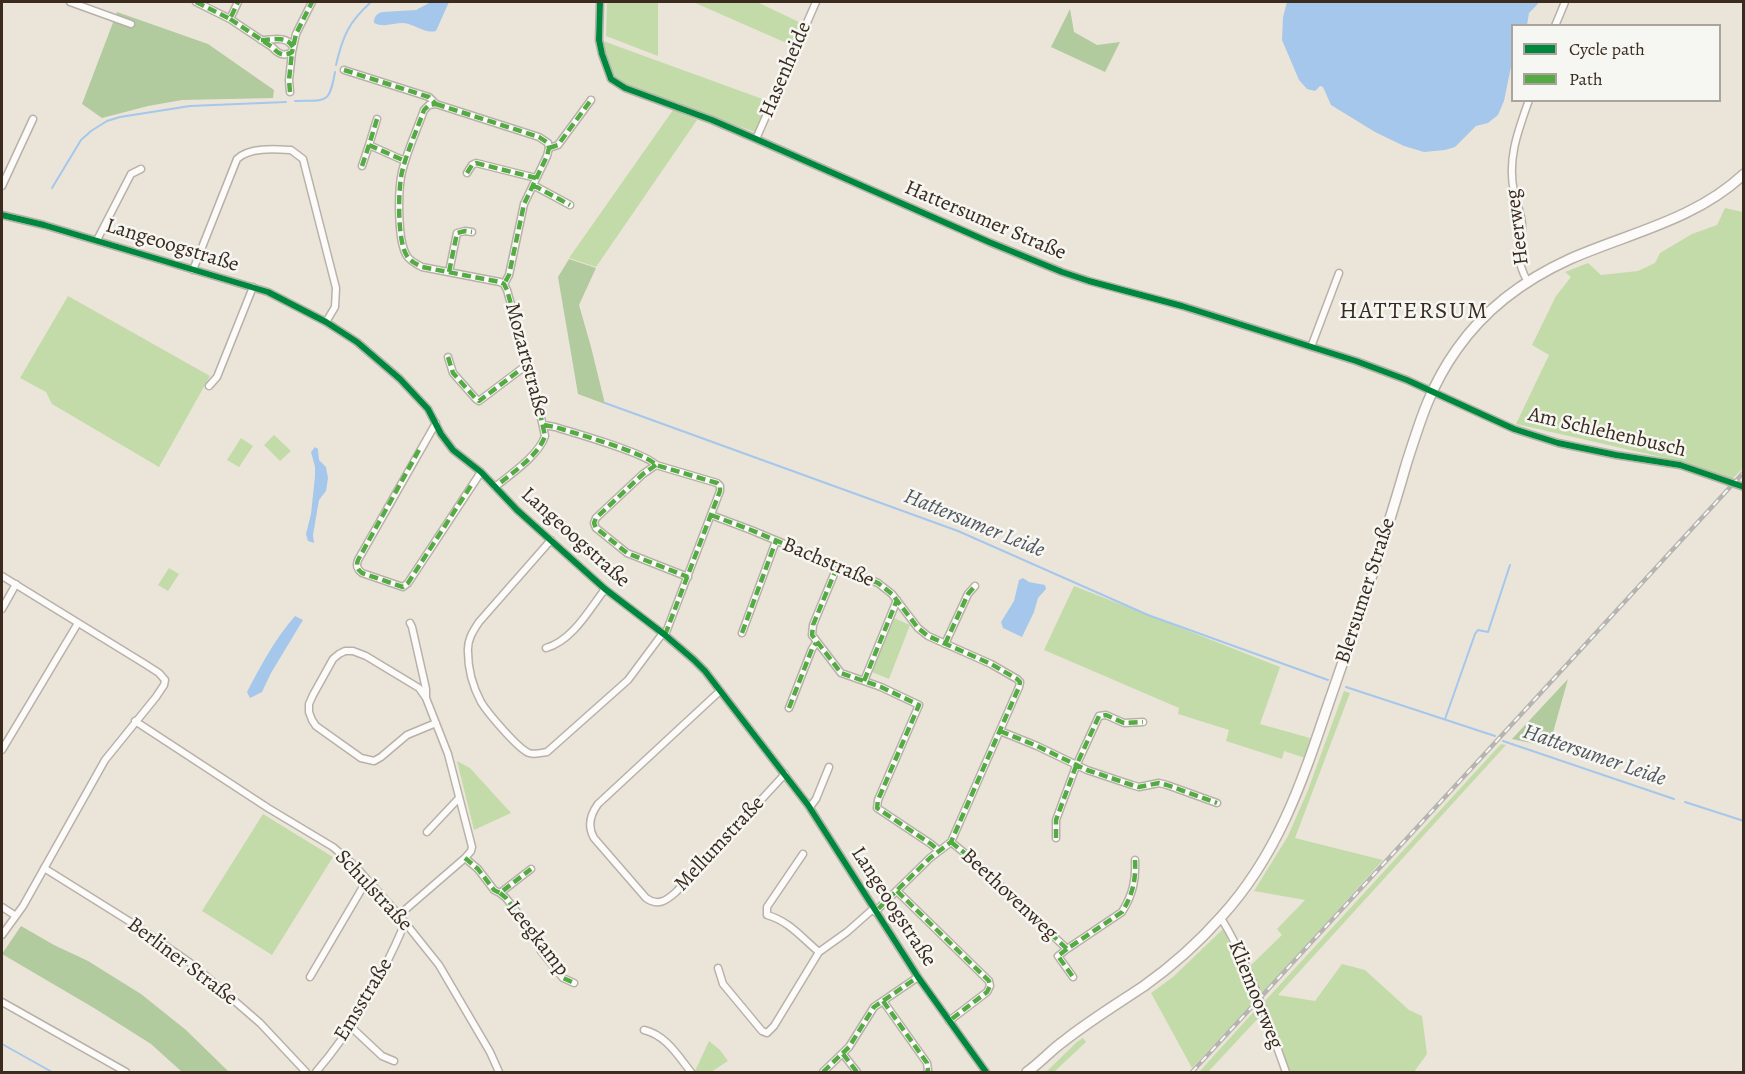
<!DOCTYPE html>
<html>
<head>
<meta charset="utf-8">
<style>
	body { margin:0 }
	#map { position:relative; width:1745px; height:1074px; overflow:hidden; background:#ebe5d9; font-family:Alegreya,serif }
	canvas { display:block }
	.frame { position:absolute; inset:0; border:3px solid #3b2a1e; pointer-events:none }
	.legend { position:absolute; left:1511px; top:24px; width:210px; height:78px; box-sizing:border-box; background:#f6f6f2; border:2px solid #aba49d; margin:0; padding:8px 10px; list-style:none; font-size:18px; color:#3b2a1e }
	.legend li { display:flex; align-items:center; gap:12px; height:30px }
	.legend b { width:30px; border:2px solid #aba49d }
</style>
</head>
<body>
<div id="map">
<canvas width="1745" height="1074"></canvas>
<div class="frame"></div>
<ul class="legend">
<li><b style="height:8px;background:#00873e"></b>Cycle path</li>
<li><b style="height:8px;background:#55ab43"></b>Path</li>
</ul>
</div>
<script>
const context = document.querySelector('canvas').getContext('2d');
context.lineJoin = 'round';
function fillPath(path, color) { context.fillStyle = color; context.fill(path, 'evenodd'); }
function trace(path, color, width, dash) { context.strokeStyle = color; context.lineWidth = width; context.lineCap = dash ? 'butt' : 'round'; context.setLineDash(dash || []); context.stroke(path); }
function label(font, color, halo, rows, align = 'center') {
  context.font = font + ' Alegreya,serif'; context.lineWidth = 5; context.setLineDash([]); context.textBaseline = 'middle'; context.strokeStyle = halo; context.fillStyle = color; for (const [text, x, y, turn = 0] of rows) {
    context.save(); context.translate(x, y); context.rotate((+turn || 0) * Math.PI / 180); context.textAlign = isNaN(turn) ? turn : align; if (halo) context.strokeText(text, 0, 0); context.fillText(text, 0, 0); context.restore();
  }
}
fillPath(new Path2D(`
	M607 2H658V56L606 36Z
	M693 2H757L801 23 791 45Z
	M603 41 768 101 755 132 632 88C628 86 623 84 619 81 608 72 604 54 603 41Z
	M673 110 697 120 596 267 569 258Z
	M1725 208 1743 212 1744 467 1731 480 1683 462 1516 424 1549 355 1532 345 1556 296 1571 277 1565 272 1588 263 1601 275 1638 271 1655 263 1660 253 1692 234 1717 225Z
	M68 296 210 376 159 467 52 404 46 392 20 378Z
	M274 435 291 451 280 461 264 445Z
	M241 438 253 446 239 467 227 460Z
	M169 568 179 574 168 591 158 585Z
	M1074 586 1280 667 1260 724 1310 738 1305 758 1284 751 1282 759 1226 741 1229 730 1178 714 1179 708 1044 650Z
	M894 618 910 625 889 679 872 672Z
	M1344 691 1350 693 1295 838 1383 860 1261 995 1249 967 1282 935 1277 929 1305 900 1254 891 1288 836 1308 790Z
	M1501 744 1506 745 1278 995 1315 1001 1342 964 1365 970 1409 1010 1422 1016 1427 1054 1414 1072H1290L1264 1002Z
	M457 761 470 768 511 813 474 830Z
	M263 814 333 857 272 955 202 911Z
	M1223 929 1256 1000 1192 1068 1151 993 1173 977Z
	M1259 1006 1262 1014 1208 1072H1199Z
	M1083 1038 1086 1042 1054 1072H1046L1077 1042Z
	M709 1041 720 1050 728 1061 711 1072H697L695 1071Z`), '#c3dba8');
fillPath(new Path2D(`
	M1070 9 1074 32 1097 45 1120 42 1105 72 1051 47Z
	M117 12 208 44 274 90 273 98 182 100 148 106 102 118 82 104Z
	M569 259 596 268 579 305 591 347 605 404 578 394 558 277Z
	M1568 679 1549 747 1512 739Z
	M21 926 54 945 88 961 141 994 186 1030 229 1072H182L151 1044 94 1008 2 954Z`), '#b1ca9e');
fillPath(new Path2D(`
	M431 2H449L436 31C424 34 415 24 403 23 393 23 384 28 374 23 374 17 376 14 382 12L416 10Z
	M1287 2H1539L1537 5 1529 13 1527 25 1512 26V62L1504 101 1498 115 1488 123 1476 126 1455 147 1445 150 1424 152 1404 146 1375 132 1331 105 1323 87 1320 86 1315 91 1307 89 1299 80 1282 40 1283 17Z
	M315 447 318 449 319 460 326 467 328 478 326 491 319 500 313 535 314 543 308 541 306 534 311 514 315 476V467L311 452Z
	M1023 578 1029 582 1045 585 1046 589 1038 598 1034 612 1022 637 1003 628 1001 622 1014 601 1019 580Z
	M295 616 303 620 271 673 262 692 250 698 247 692C261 665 275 639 295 616Z`), '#a5c7ec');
trace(new Path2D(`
	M336 65C343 35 349 22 371 2
	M295 101C327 100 329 105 335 72
	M52 188 81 140 91 131 107 121 120 117 190 106 286 102
	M605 403 958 531 1148 615 1328 680
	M1346 687 1495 736
	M1445 719 1475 634 1478 630 1488 632 1510 565
	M1503 741 1674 799
	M1685 802 1744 821
	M2 1044 52 1072`), '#a5c7ec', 2);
const minor = new Path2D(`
	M70 2 131 24
	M196 2 230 19 238 2
	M600 2 599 40 602 54 611 79 625 88 712 120 756 139 989 242 1062 272 1089 281 1182 306 1356 361 1407 380 1514 429 1558 443 1616 455 1680 465 1744 487
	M230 19 272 47C278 54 284 57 292 52L296 34 312 2
	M1555 26 1565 2
	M261 40C273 40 286 35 293 47
	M344 70 429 97 436 104 429 105 424 110C417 130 407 151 402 172 398 189 397 241 407 256 410 261 416 264 422 267L500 282 504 284 507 290 536 394 545 436C539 455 511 474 495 487
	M290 92 289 80 292 52
	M436 104 539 137 548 143 549 148 547 156 524 204 509 275 504 284
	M377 119 369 145 405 161
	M756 139 816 2
	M549 148 558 145 591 100
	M362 166 369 145
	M467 173 472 165 476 163 536 178
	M533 185 570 205
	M2 186 33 119
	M2 215 44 225 268 292 326 322 357 342 400 379 428 409 441 434 453 450 481 472 517 510 605 589 665 635 694 660 705 671 808 805 918 977 986 1072
	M97 240 131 174 141 169
	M193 270 237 159C249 147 275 149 291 150L303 159 336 288 335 307 326 322
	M449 272 457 233 465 231 472 232
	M1528 282C1520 269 1517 257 1520 242 1520 237 1522 233 1522 228 1523 215 1516 204 1514 192 1507 159 1518 131 1529 100
	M1311 347 1339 273
	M448 357 453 373 476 399 479 401 528 364
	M209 386 217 377 253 287
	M436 423 358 560C356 566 357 569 362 573L403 587 408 583 481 472
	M544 425 555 427C574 433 646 453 656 465L717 483 720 486V491L665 635
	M656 465 643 474 596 518 594 523 596 528 627 553 688 577
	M711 515 751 530 878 583 892 594 918 628 928 636 991 664 1017 679 1020 682 1019 687 951 842 930 858 875 912
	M551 540 479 622C473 631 467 640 468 652 468 668 473 687 481 702 487 712 518 749 529 753 535 755 541 753 547 752L628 680 663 633
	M837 567 813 625 812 635 841 673 881 687 919 705 878 800 877 808 931 844 939 851
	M2 576 145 664 159 673 165 680 164 685 156 697 105 760 23 906 2 935
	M2 609 16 584
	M410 623 412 627 426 689V698
	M742 633 776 541
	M945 644 968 594 975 586
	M546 648C572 641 589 610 605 589
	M864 681 897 600
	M720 691 598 804C590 815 587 826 594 838L646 898C658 907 667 900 676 892L785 774
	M789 708 812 649 816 643
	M135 721 268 808 333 847 355 866 399 915 439 965 490 1052 499 1072
	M1000 731 1037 746 1087 770 1132 785 1139 787 1159 783 1167 785 1217 803
	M2 750 78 623
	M810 807 816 799 829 767
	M427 832 459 798
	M1056 838V820L1076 766 1099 716 1106 715 1124 723 1143 722
	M951 842 972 859 1067 949 1122 912C1133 894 1136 880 1135 860
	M803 854 767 907V915C789 921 802 938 819 952
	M465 858 478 869 494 890 500 893 531 869
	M44 868 140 928 193 965 260 1023 306 1072
	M897 891 989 981 990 986 987 992 949 1021
	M500 893 506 898 539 940 541 951 563 978 574 983
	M2 907 16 916
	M399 915 465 858 471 851 472 847 448 754 426 698 419 688 366 656 353 651H345L339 654 333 659 313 695 309 704V712L312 720 316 726 361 758 374 761 381 757 407 735 436 723
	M1221 918C1250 965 1267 1021 1286 1072
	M1067 949 1058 956 1073 977
	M718 968 723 984 762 1031 767 1033 774 1026 819 952 847 932 873 909
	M310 977 367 880
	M883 1001 927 1063 928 1070 927 1072
	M2 1002 126 1072
	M350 1026 382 1056 394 1061
	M644 1030C666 1035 678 1056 691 1072
	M843 1054 857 1072
	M316 1072C354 1028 382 977 405 923
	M823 1072 849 1047 874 1007 918 977`);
const secondary = new Path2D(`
	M1027 1072C1040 1063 1051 1050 1064 1041 1089 1021 1117 1004 1144 986 1172 966 1198 943 1221 917 1277 856 1301 785 1327 708 1343 662 1359 616 1374 569 1385 535 1396 500 1406 465 1420 421 1430 387 1457 349 1485 309 1526 279 1570 259 1629 233 1695 220 1744 174`);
trace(minor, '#b7b1a9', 9);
trace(secondary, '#b7b1a9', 12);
trace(minor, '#fcfbf9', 6);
trace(secondary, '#fcfbf9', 9);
const rail = new Path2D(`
	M1192 1072 1744 472`);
trace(rail, '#b6b4b0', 4.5);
trace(rail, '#f6f6f2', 2, [7]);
trace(new Path2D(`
	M196 2 230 19 238 2
	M230 19 272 47C278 54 284 57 292 52L296 34 312 2
	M261 40C273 40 286 35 293 47
	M344 70 429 97 436 104 429 105 424 110C417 130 407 151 402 172 398 189 397 241 407 256 410 261 416 264 422 267L500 282 504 284 507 290 536 394 545 436C539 455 511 474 495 487
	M290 92 289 80 292 52
	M436 104 539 137 548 143 549 148 547 156 524 204 509 275 504 284
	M377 119 369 145 405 161
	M549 148 558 145 591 100
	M362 166 369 145
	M467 173 472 165 476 163 536 178
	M533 185 570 205
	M449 272 457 233 465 231 472 232
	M448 357 453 373 476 399 479 401 528 364
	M544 425 555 427C574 433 646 453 656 465L717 483 720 486V491L665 635
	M419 450 358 560C356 566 357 569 362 573L403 587 408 583 472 484
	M656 465 643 474 596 518 594 523 596 528 627 553 688 577
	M711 515 751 530 878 583 892 594 918 628 928 636 991 664 1017 679 1020 682 1019 687 951 842 930 858 875 912
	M837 567 813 625 812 635 841 673 881 687 919 705 878 800 877 808 931 844 939 851
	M742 633 776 541
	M945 644 968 594 975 586
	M864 681 897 600
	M789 708 812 649 816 643
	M1000 731 1037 746 1087 770 1132 785 1139 787 1159 783 1167 785 1217 803
	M1056 838V820L1076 766 1099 716 1106 715 1124 723 1143 722
	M951 842 972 859 1067 949 1122 912C1133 894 1136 880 1135 860
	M465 858 478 869 494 890 500 893 531 869
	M897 891 989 981 990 986 987 992 949 1021
	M500 893 506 898 539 940 541 951 563 978 574 983
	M1067 949 1058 956 1073 977
	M883 1001 927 1063 928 1070 927 1072
	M843 1054 857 1072
	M823 1072 849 1047 874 1007 918 977`), '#55ab43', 4.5, [9, 4.5]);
trace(new Path2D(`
	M600 2 599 40 602 54 611 79 625 88 712 120 756 139 989 242 1062 272 1089 281 1182 306 1356 361 1407 380 1514 429 1558 443 1616 455 1680 465 1744 487
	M2 215 44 225 268 292 326 322 357 342 400 379 428 409 441 434 453 450 481 472 517 510 605 589 665 635 694 660 705 671 808 805 918 977 986 1072`), '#00873e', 6);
label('21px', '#3b2a1e', '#f6f6f2', [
	["Hasenheide",786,70,-67],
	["Hattersumer Straße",985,221,23],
	["Heerweg",1518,227,-97],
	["Langeoogstraße",172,246,17],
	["Mozartstraße",526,360,75],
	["Am Schlehenbusch",1607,433,13],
	["Langeoogstraße",575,538,42],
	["Bachstraße",828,563,23],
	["Blersumer Straße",1366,591,-72],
	["Mellumstraße",720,844,-47],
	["Schulstraße",373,891,47],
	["Beethovenweg",1009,895,43],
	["Langeoogstraße",893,907,57],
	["Leegkamp",537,939,52],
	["Berliner Straße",182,962,37],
	["Kliemoorweg",1255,995,68],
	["Emsstraße",364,1000,-59]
]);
label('italic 22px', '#52555e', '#f6f6f2', [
	["Hattersumer Leide",974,524,22],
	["Hattersumer Leide",1594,756,19]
]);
context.letterSpacing = '1.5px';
label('24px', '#3b2a1e', '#f6f6f2', [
	["HATTERSUM",1414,312]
]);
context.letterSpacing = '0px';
</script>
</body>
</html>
